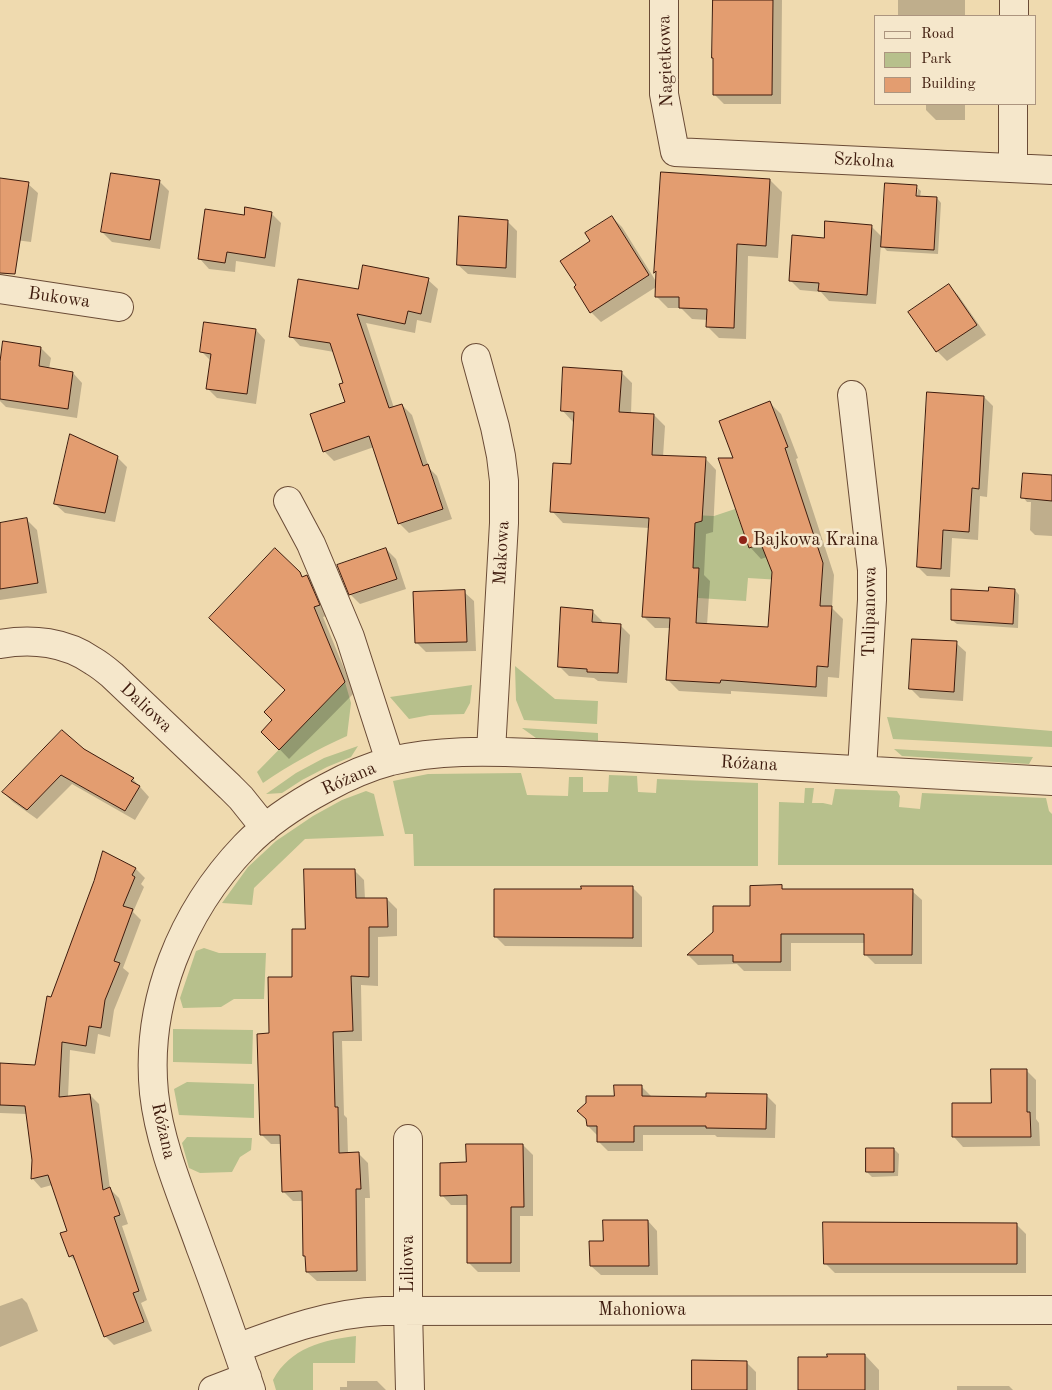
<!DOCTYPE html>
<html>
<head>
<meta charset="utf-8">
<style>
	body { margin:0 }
	#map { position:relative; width:1052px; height:1390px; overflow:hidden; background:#efdaaf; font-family:"Old Standard TT",serif }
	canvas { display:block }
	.legend { position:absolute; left:874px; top:15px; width:162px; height:90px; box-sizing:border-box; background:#f5e7cb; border:1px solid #ac957f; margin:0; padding:6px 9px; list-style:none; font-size:15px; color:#3e1b0d }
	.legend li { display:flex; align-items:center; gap:10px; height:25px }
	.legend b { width:25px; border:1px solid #ac957f }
</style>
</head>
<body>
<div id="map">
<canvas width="1052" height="1390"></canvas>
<ul class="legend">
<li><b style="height:6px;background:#f5e7cb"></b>Road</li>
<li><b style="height:14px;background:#b7c08c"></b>Park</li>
<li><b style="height:14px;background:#e39d70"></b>Building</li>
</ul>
</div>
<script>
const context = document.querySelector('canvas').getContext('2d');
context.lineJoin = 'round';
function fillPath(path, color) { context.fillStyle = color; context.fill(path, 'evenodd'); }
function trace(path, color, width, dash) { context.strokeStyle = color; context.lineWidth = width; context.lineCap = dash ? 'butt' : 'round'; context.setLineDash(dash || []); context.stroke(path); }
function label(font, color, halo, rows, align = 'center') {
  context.font = font + ' "Old Standard TT",serif'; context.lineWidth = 5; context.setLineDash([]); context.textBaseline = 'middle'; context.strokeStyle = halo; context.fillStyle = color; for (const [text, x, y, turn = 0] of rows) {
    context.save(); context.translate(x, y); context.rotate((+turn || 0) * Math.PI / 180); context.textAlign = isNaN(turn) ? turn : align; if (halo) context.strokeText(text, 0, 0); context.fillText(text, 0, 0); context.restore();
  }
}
fillPath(new Path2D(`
	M735 509 749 548 761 544 763 550 798 581 748 578 746 601 698 598 699 569 693 568 694 555 671 553 673 514 714 516Z
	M515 666 555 699 598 701 597 724 524 720 516 700Z
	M345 682 351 703 347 736C316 750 291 764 263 783L257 772Z
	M472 685 470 703 464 714 430 715 409 719 390 697Z
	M887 717 1052 731V747L893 739Z
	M522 728 598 733V741L536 738Z
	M358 746 351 757 327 767 302 780 282 793 266 794 296 773 324 758Z
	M894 749 1033 757 1029 764 902 756Z
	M521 773 527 795 568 796 569 777H583V792H608L609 775 637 776 638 792 656 793 657 779 758 783V866H414L413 834H405L393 781 428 774Z
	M805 788H814L812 803H823L832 805 835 789 897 791 900 796 899 807 920 809 922 793 1046 798 1049 811 1052 814V865H778L779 802 804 803Z
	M366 791 374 794 384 836 305 839 254 888 252 905 222 903 248 867 276 841 313 816 342 800Z
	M204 948 219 953H266L264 999H234L221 1007 183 1008 180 998 196 951Z
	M173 1029 253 1030 252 1064 173 1062Z
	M187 1082 254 1084V1118L179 1115 174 1089Z
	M187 1137 252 1138 251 1150 240 1157 232 1172 200 1173 189 1168 182 1143Z
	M356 1336 355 1363H313V1390H276L273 1380C290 1348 323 1340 356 1336Z`), '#b7c08c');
fillPath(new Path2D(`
	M714 0H782L781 104H724L714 94Z
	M898 0H965V16H898Z
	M907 104H965V120H936L926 110V104Z
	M662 173 770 180 782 192 778 258 748 256 746 339 719 338 707 326 708 320 692 319 681 308H668L656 296V287L601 322 591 312 592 242 612 217 622 227 657 283V274L655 272Z
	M0 179 28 184 38 193 31 242 0 238Z
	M159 181 169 191 160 249 112 242 102 232Z
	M916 187 921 191 920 197 937 198 941 203 938 254 887 251 881 244 876 304 829 301 821 292 800 290 790 280 825 239 871 226 883 238ZM915 189H918L916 202Z
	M271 213 281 223 275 267 236 261 235 272 209 269 200 259 245 216Z
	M507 221 517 231 516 278 468 274 458 265Z
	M428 280 438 289 431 323 417 320 415 333 366 323 394 408 402 405 412 415 429 468 437 476 452 519 409 533 399 523 374 447 334 461 324 451 346 403 345 384 334 352 300 346 291 336 359 290Z
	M949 286 958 295 986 335 947 361 937 351 909 312Z
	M256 330 265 340 256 404 217 398 207 388 211 361 201 351Z
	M41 348 51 358 49 369 73 373 82 383 77 418 6 407 0 401V370Z
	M621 372 632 383 631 414 654 415 665 426 663 457 705 458 716 470 713 532 706 534 704 575 710 581 707 625 770 628 773 572 767 557 761 559 750 547 735 460 770 403 781 414 798 458 796 459 834 575 832 608 843 619 839 678 828 677 827 697 731 691V694L679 691 668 680 670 628H655L643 616 649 528 563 523 552 511 572 466 575 422H573L562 410Z
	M984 397 993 406 987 497 980 496 978 540 952 538 950 577 927 576 918 567Z
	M117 457 127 467 115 522 65 513 55 504Z
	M1052 476V536L1035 535 1030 530 1031 502H1027L1023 497Z
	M27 520 37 530 47 593 0 600V524Z
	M386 549 396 559 406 589 360 604 350 594Z
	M275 550 303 578 307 576 316 586 329 615 323 617 354 693 289 759 263 732 274 720 287 690Z
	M1015 590 1019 595 1018 628 957 624 952 620 990 592Z
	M464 592 474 601 476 651 426 652 416 642Z
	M592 611 602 621V624L620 625 630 635 627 683 598 681 594 678 569 676 559 666Z
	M956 643 966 652 963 701 920 698 910 688Z
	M83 750 133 779 149 797 135 820 72 784 37 819 13 802 3 792Z
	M104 853 136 869 145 878 141 884 144 887 133 912 141 920 123 968 129 973 114 1010 110 1037 98 1034 95 1054 70 1050 68 1097 90 1095 99 1104 110 1189 119 1198 128 1224 122 1226 147 1300 141 1303 152 1331 114 1345 105 1336 78 1264 70 1256 69 1231 52 1185 41 1188 32 1178 33 1160 27 1114 0 1113V1064L37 1066 52 998 95 882Z
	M354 870 364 880 365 899H387L397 909V936L378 937V986L361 985 362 1041H342L344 1115 347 1118 348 1154H359L368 1163 370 1198H365L366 1281H317L307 1272 303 1201H293L283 1191 281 1144H271L261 1134 270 1035 293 978 306 930Z
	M632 887 642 897V947L505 946 495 936 582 890Z
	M781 887 785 891H912L922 900V964H875L865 954V943H791V971H744L737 964 698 965 689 956 714 933Z
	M1026 1070 1036 1080V1119L1039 1123 1040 1146 963 1147 954 1137 992 1104Z
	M641 1086 651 1096V1098H707L766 1095 776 1105 775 1138 717 1137 715 1135H643V1151H608L598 1141V1136L588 1126 615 1098Z
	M523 1145 533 1155V1216H520V1272H478L468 1262V1205H451L442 1195 467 1164Z
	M894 1149 899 1154 898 1176 872 1177 867 1172Z
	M648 1221 657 1231 658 1275H601L591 1266 604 1242Z
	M1016 1224 1026 1234V1273H835L825 1263Z
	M22 1298 27 1303 38 1331 0 1347V1306Z
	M865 1355 879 1370V1390H799Z
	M746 1362 756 1372V1390H693Z
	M347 1381H377L386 1390H340V1387H347Z
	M957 1386H1009L1013 1390H957Z`), '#0003');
const building = new Path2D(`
	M713 0H773L772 95H713V58H712Z
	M661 172 770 179 766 246 737 244 734 328 706 327 707 309 679 308V297H655L656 271 654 273Z
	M111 173 160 180 150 240 101 232Z
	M0 178 29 182 15 274 0 273Z
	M885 183 917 185 916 196 937 197 934 250 881 247Z
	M245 207 272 212 265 258 227 252 225 263 198 259 205 209 244 215Z
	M459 216 508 220 506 268 457 265Z
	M612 216 649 275 590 313 574 287 576 285 560 261 590 241 585 233Z
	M825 221 872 225 867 295 818 291 819 283 789 281 792 235 824 238Z
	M363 265 429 278 421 314 408 311 405 324 357 314 389 408 402 404 423 466 428 464 443 509 398 524 369 436 323 452 310 414 345 402 339 384 343 383 330 343 289 337 298 279 358 289Z
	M949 284 977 325 936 352 908 312Z
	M204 322 256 329 247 394 206 389 211 354 200 352Z
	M3 341 41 347 39 366 73 372 68 409 0 399V362Z
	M563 367 622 371 619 412 654 414 652 455 706 457 702 521 695 523 693 568H699L696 623 768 627 772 572 761 544 749 548 718 458H733L719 421 770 401 788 447 785 448 823 563 820 606H832L828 667 817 666 816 687 721 680 720 683 666 680 670 618 642 617 649 518 550 512 553 463 571 464 574 412 561 411Z
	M927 392 984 396 979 489 972 488 969 532 943 530 941 569 917 567Z
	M70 434 118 456 105 513 54 504Z
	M1023 473 1052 475V501L1021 498Z
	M27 518 38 583 0 589V523Z
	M275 548 300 572 302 577 307 575 320 605 314 607 345 682 279 750 261 732 272 720 264 712 285 690 209 618Z
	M386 548 397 579 349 595 337 565Z
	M989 587 1015 589 1013 624 951 620V589L988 591Z
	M465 590 467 642 415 643 413 592Z
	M561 607 593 610 592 622 621 624 618 673 587 672V669L558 667Z
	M912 639 957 641 954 692 909 689Z
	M62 730 84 749 134 778 131 781 140 786 125 811 61 775 27 810 2 792Z
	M103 851 136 868 132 875 135 877 123 906 133 909 114 961 120 963 105 1000 101 1028 89 1026 86 1046 62 1042 59 1097 90 1094 103 1190 110 1187 120 1215 114 1217 139 1291 133 1293 144 1322 104 1337 73 1255 69 1257 60 1233 67 1231 48 1175 31 1179 32 1160 25 1106 0 1105V1063L35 1065 47 996 51 997 94 881Z
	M304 869H355L356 898H387L388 927H369V977L351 976 353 1031 333 1032 335 1107H338L339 1153 359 1152 361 1189H356L357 1271 306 1272 305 1256H303L302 1191 282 1192 280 1135H260L257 1034 269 1033 268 977H292V929H305Z
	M782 885V889H913L912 955H864V934H781V962H733V955H687L713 932V906H750V886Z
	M581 886H633V938L494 937V889H581Z
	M991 1069H1027V1112H1030L1031 1137H952V1103H991Z
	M614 1085H642V1096L706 1097V1093L767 1094 766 1129 706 1128V1126H634V1142H597V1126H587L586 1119 577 1111 586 1103V1096H614Z
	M466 1144H523L524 1207H511V1263H467V1195L440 1196V1163L466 1162Z
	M866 1148H894V1172H866Z
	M603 1220H648L649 1266H590L589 1241H603Z
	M823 1222 1017 1223V1264H824Z
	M827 1354H865V1390H798V1357H827Z
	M692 1360 747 1361V1390H692Z`);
fillPath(building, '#e39d70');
trace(building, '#3e1b0d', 1);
const minor = new Path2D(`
	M664 0V94L675 152 1052 170
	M1014 16V0
	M1013 168V104
	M0 289 119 307
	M476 358 495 427 501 456 504 481V523L491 751
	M852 395 872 570V600L862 770
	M288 501 311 544 350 637 390 761
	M0 644C32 638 66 642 93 661 100 665 106 670 112 675L230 787 241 798 265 828
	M408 1139V1310L410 1390
	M237 1348C285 1330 331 1313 383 1311L1052 1310
	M213 1390 247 1377
	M251 1390C235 1343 219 1296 201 1249 183 1198 160 1147 154 1093 145 1002 182 912 245 846 268 822 296 804 326 788 346 777 368 767 391 761 438 750 485 751 533 753 568 754 604 756 640 758 777 765 914 774 1052 781`);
trace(minor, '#6a4b36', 30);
trace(minor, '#f5e7cb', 28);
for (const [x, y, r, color] of [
	[743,540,5,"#8f2418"]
]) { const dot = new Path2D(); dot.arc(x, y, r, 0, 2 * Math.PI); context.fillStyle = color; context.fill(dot); trace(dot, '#f5e7cb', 2); }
label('18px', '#3e1b0d', '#f5e7cb', [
	["Nagietkowa",666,61,-92],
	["Szkolna",864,161,3],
	["Bukowa",59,298,8],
	["Makowa",502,553,-87],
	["Tulipanowa",870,612,-89],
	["Daliowa",146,708,43],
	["Różana",749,764,3],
	["Różana",349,779,-24],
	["Różana",163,1131,77],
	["Liliowa",408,1264,-90],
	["Mahoniowa",642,1310]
]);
label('18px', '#3e1b0d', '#f5e7cb', [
	["Bajkowa Kraina",753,540]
], 'left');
</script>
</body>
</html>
